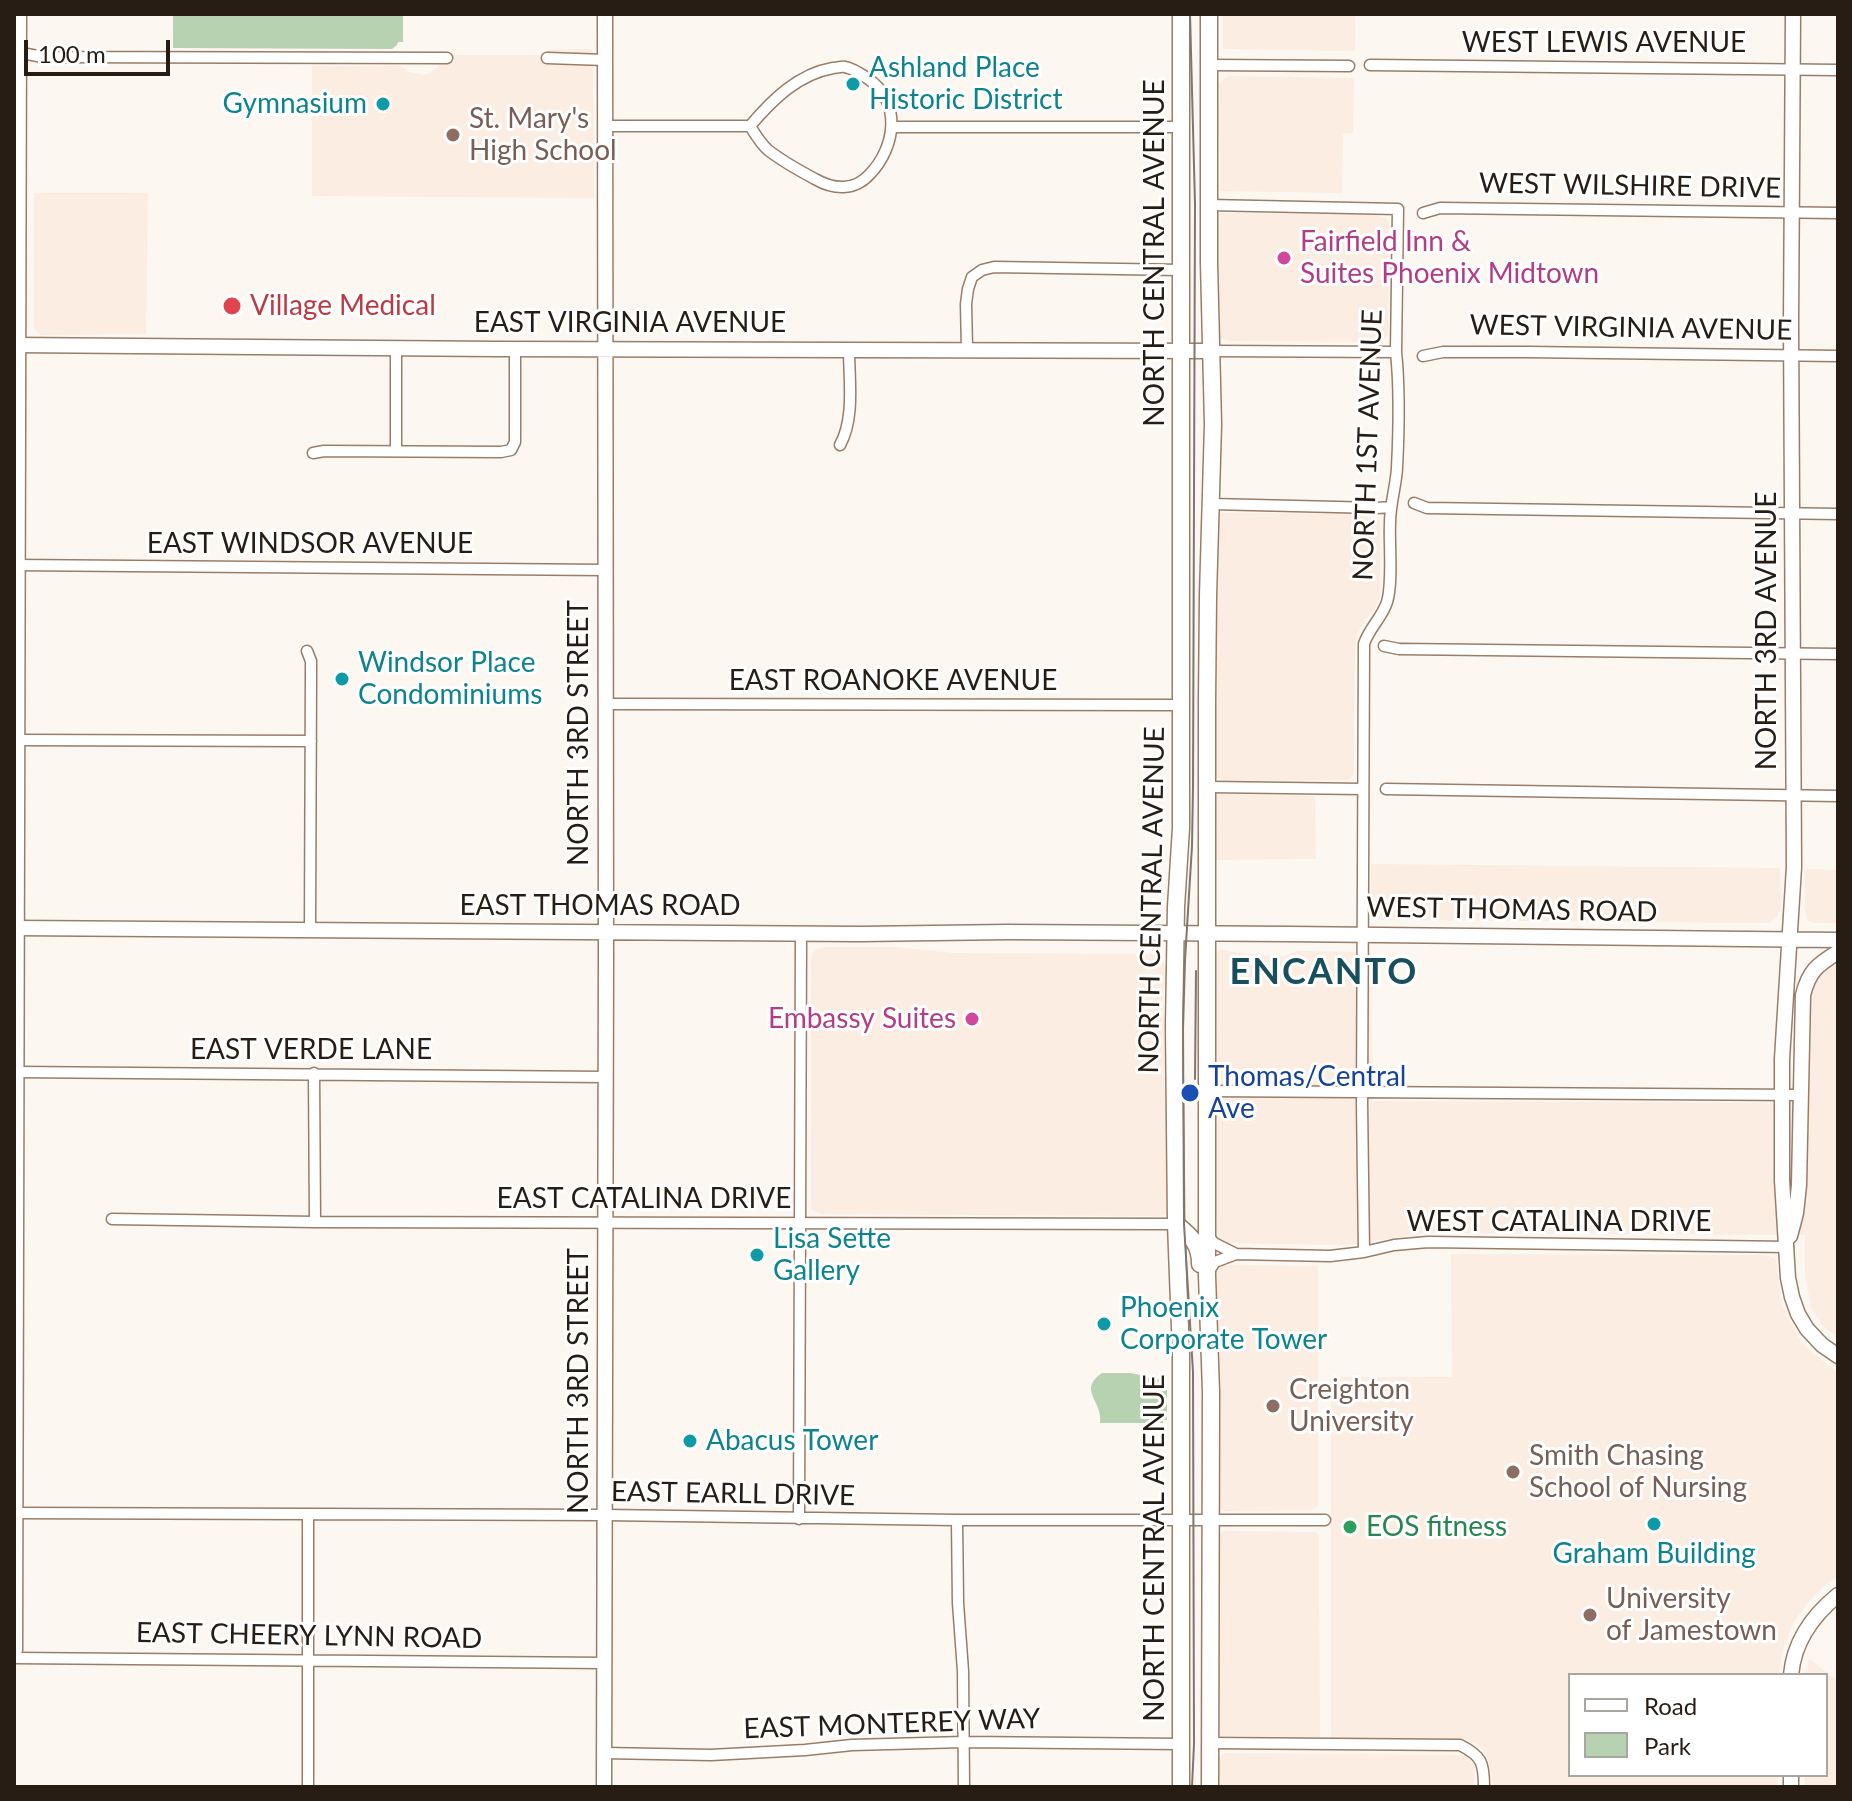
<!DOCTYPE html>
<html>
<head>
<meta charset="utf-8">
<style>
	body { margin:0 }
	#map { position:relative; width:1852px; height:1801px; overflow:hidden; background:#fdf7f2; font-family:Lato,sans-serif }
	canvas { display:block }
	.frame { position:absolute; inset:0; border:16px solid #271d14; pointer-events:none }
	.legend { position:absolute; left:1568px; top:1673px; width:260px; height:104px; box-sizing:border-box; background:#fff; border:2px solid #a9a5a1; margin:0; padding:10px 14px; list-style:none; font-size:24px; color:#271d14 }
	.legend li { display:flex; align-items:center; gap:16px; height:40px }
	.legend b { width:40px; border:2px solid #a9a5a1 }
	.scale { position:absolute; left:24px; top:40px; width:146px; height:36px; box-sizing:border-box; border:4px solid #271d14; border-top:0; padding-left:10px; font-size:24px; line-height:28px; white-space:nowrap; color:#271d14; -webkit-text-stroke:6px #fff; paint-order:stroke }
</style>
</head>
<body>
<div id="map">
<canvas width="1852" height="1801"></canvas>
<div class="frame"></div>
<ul class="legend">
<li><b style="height:10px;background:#fff"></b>Road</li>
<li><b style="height:22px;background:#b6d2b0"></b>Park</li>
</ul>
<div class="scale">100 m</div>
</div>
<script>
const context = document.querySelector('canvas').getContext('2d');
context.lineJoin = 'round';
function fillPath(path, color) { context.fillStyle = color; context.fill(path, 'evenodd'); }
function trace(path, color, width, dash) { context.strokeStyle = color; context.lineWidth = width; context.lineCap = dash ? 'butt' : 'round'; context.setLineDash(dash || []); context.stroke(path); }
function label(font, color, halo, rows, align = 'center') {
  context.font = font + ' Lato,sans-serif'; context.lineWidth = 6; context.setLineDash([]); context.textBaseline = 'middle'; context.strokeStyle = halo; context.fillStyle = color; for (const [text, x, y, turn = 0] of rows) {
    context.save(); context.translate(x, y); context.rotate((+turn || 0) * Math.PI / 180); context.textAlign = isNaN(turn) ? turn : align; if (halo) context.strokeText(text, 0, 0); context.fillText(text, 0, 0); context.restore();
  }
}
fillPath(new Path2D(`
	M1222 14H1355V51L1222 49Z
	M593 49 594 198 312 196V66H401L409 72 424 75 430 73 438 67 440 55H547L548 50Z
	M1227 76 1354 78 1353 133 1343 134 1342 193 1220 191 1219 84Z
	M34 193H148L146 334 41 335 36 331 34 326Z
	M1219 213 1374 215 1386 218 1389 222 1388 336 1379 342 1232 341 1220 339 1217 336 1216 216Z
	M1221 513 1367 514 1378 517 1380 521V591L1379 599 1375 608 1365 620 1357 635 1355 647 1354 774 1349 780 1225 781 1220 780 1213 775 1218 515Z
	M1219 794 1315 796 1316 859 1212 860 1214 797Z
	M1371 864 1780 868 1781 906 1778 916 1769 923 1381 920 1373 917 1371 910Z
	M1805 869 1838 870V923H1813L1807 920 1805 912Z
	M827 947H895L954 953 1153 954 1158 956 1166 966 1167 971 1163 995 1167 1154V1212L1165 1214 1161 1216H1145L822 1214 811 1210V959L813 953 817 949Z
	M1221 950 1255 955 1284 956 1297 951 1371 952 1372 1101 1806 1103V1010L1813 979 1829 965 1838 962V1338L1823 1326 1811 1308 1805 1275V1235L1424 1233 1349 1245 1219 1243 1213 1240V958L1216 952Z
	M1451 1254 1762 1255 1770 1256 1776 1260 1781 1303 1798 1337 1810 1351 1838 1372V1576L1822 1588 1807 1604 1795 1620 1783 1648 1779 1675H1570V1775H1778L1777 1787H1494L1488 1759 1484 1751 1479 1745 1470 1741 1462 1739 1331 1738V1377H1452Z
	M1222 1265 1318 1266V1506L1312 1510 1224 1511 1217 1507 1214 1268Z
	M1224 1531 1315 1532 1319 1535 1320 1737 1222 1736 1218 1734V1535Z
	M1809 1659 1838 1681V1787H1805V1775H1826V1675H1806Z
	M1225 1753 1461 1755 1467 1756 1474 1766V1787H1217V1764L1219 1757Z`), '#fbede1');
fillPath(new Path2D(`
	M173 14H403V42H398L397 45 392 49 173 48Z
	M1102 1373H1131L1167 1381V1420H1163V1423H1100C1103 1401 1077 1390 1102 1373Z`), '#b6d2b0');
const street = new Path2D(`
	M16 52 43 57 447 58
	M547 58 605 60
	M1209 65 1349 66
	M1370 65 1838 70
	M605 126H750C772 100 798 74 833 68 836 68 843 66 845 67 852 68 861 74 867 78 902 101 896 147 870 174 855 191 834 190 815 179 800 171 782 161 768 150 761 144 755 134 750 126
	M892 127H1181
	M1209 205 1398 209 1396 352C1400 390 1399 429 1397 468 1396 486 1390 504 1390 523 1389 544 1393 583 1387 602 1382 618 1369 628 1364 644L1362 1103 1364 1252
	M1423 213 1440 208 1838 213
	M396 349V451
	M967 349 966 304 968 289 972 277 982 270 994 267 1182 270
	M1211 351 1396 352
	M1423 356 1443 352H1526L1838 356
	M840 445C855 418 849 380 849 349
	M313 453 324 451 501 452 511 450 515 442V349
	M1414 503 1427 508 1838 514
	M1212 504 1377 508 1391 507
	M14 565 605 570
	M1384 646 1399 649 1838 654
	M307 651 311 661V672L310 930
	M606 704 1180 705
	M16 740 311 741
	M1208 787 1363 789
	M1386 789 1838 796
	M16 1072 605 1077
	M314 1073 315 1222
	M1208 1091 1800 1095
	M112 1219 315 1222 1176 1224
	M1208 1236 1214 1243 1236 1254
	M1209 1271 1215 1262 1236 1254 1330 1256 1364 1252 1394 1245 1428 1242 1788 1247
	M15 1513 605 1515 957 1520H1325
	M799 1519 801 933
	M957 1520 958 1603 963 1671 964 1787
	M14 1658 605 1663
	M1209 1743 1460 1745C1482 1756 1484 1763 1484 1787
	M604 1753 711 1755 805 1750 852 1745 964 1742 1181 1744
	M308 1787V1515`);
const secondary = new Path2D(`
	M1793 14 1791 323 1794 867 1782 1059V1180L1788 1278 1792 1297 1798 1314 1807 1329 1822 1345 1838 1356
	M14 345 496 349 1211 351
	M14 928 860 934 1008 932 1289 934 1838 940
	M1790 1236 1796 1213 1799 1185 1803 995C1809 971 1817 965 1838 952
	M1791 1675C1794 1641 1812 1616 1838 1595
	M604 1787 606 956 605 14
	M1791 1787V1775`);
const primary = new Path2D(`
	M1181 14V828L1176 907 1174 1026 1176 1224 1181 1354V1787
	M1209 14V263L1213 424 1208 596 1207 701V1276L1211 1392 1210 1787
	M1176 1224C1191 1237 1200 1243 1200 1264
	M14 1650 18 14`);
trace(street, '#987e68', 13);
trace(secondary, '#987e68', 17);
trace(primary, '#987e68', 19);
trace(street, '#fff', 10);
trace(secondary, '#fff', 14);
trace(primary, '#fff', 16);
trace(new Path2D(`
	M1190 14 1195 204 1193 787 1192 846 1185 960 1183 1029 1184 1224 1193 1372 1194 1744 1192 1787
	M1195 1079 1196 971`), '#7e766f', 2);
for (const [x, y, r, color] of [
	[853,84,8,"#0f9aa8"],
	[383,104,8,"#0f9aa8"],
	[453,135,8,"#8d6e63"],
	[1284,258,8,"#d1479c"],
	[232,306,10,"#e0444e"],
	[342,679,8,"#0f9aa8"],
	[972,1019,8,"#d1479c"],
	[1190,1093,10,"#1a4fb4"],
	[757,1255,8,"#0f9aa8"],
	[1104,1324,8,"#0f9aa8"],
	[1273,1406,8,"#8d6e63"],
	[690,1441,8,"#0f9aa8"],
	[1513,1472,8,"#8d6e63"],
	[1654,1524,8,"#0f9aa8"],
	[1350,1527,8,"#2e9e5b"],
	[1590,1615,8,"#8d6e63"]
]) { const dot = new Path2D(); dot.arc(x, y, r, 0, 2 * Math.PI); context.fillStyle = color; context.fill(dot); trace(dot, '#fff', 3); }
label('28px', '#271d14', '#fff', [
	["WEST LEWIS AVENUE",1604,43],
	["WEST WILSHIRE DRIVE",1630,186,1],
	["NORTH CENTRAL AVENUE",1155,253,-90],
	["EAST VIRGINIA AVENUE",630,323],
	["WEST VIRGINIA AVENUE",1631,328,1],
	["NORTH 1ST AVENUE",1368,445,-88],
	["EAST WINDSOR AVENUE",310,544],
	["NORTH 3RD AVENUE",1767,631,-90],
	["EAST ROANOKE AVENUE",893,681],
	["NORTH 3RD STREET",579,733,-90],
	["NORTH CENTRAL AVENUE",1152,900,-89],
	["EAST THOMAS ROAD",600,906],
	["WEST THOMAS ROAD",1512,910,1],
	["EAST VERDE LANE",311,1050],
	["EAST CATALINA DRIVE",644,1199],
	["WEST CATALINA DRIVE",1559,1222],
	["NORTH 3RD STREET",579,1381,-90],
	["EAST EARLL DRIVE",733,1494,1],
	["NORTH CENTRAL AVENUE",1155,1548,-90],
	["EAST CHEERY LYNN ROAD",309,1636,1],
	["EAST MONTEREY WAY",892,1724,-2]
]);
label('28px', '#0d838f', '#fff', [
	["Ashland Place",869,68],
	["Historic District",869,100],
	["Gymnasium",367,104,"right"],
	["Windsor Place",358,663],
	["Condominiums",358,695],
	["Lisa Sette",773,1239],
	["Gallery",773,1271],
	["Phoenix",1120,1308],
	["Corporate Tower",1120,1340],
	["Abacus Tower",706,1441],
	["Graham Building",1654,1554,"center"]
], 'left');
label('28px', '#785e54', '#fff', [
	["St. Mary's",469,119],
	["High School",469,151],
	["Creighton",1289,1390],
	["University",1289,1422],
	["Smith Chasing",1529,1456],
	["School of Nursing",1529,1488],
	["University",1606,1599],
	["of Jamestown",1606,1631]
], 'left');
label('28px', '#b23c85', '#fff', [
	["Fairfield Inn &",1300,242],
	["Suites Phoenix Midtown",1300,274],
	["Embassy Suites",956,1019,"right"]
], 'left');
label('28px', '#be3a42', '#fff', [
	["Village Medical",250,306]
], 'left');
label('28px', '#164399', '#fff', [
	["Thomas/Central",1208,1077],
	["Ave",1208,1109]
], 'left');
label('28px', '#27864d', '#fff', [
	["EOS fitness",1366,1527]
], 'left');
context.letterSpacing = '2px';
label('bold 36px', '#194f5d', '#fff', [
	["ENCANTO",1324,972]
]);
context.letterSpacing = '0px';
</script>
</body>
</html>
